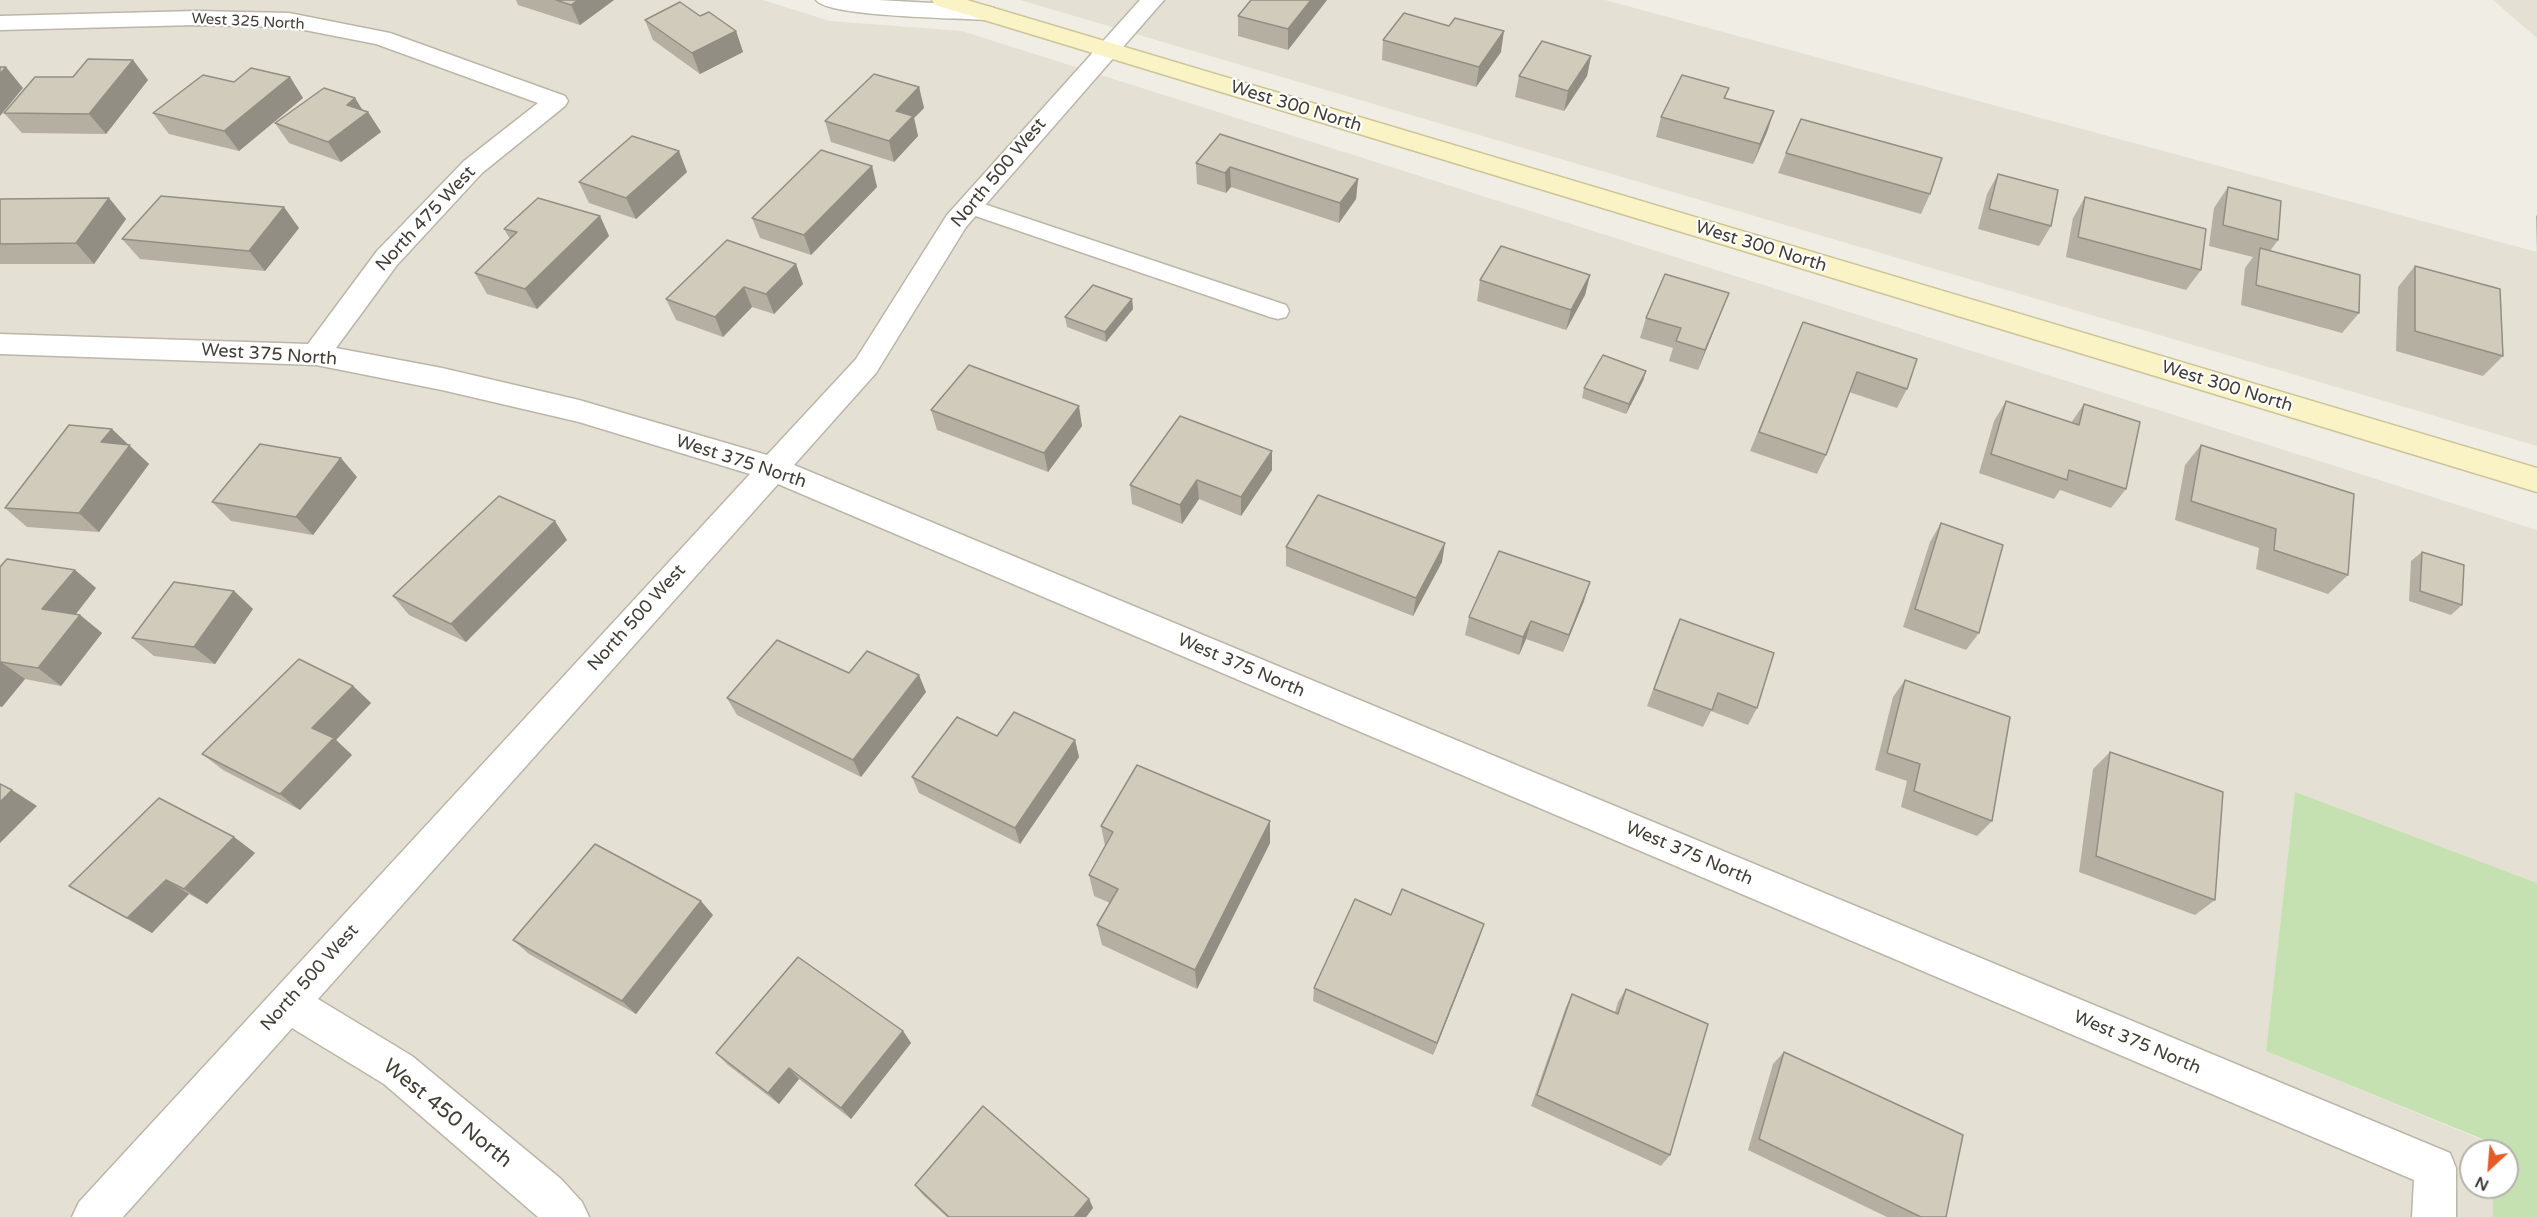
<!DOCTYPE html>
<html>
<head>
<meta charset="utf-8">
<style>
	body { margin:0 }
	#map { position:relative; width:2537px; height:1217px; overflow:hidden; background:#f0eee4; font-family:"Varela Round",sans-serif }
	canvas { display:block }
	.north { position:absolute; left:2459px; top:1139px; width:60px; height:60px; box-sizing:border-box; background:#fff; border:2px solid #b3b2ae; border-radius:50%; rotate:206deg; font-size:16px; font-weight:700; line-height:24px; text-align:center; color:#423e35 }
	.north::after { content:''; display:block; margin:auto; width:21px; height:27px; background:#e45b27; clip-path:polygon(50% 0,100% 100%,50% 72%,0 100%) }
</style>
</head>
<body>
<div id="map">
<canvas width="2537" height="1217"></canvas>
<div class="north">N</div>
</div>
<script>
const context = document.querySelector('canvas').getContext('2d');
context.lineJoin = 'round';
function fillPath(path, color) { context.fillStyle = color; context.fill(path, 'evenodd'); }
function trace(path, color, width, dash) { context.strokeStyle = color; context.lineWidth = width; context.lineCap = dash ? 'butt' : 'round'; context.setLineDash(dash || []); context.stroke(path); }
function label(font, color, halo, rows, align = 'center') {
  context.font = font + ' "Varela Round",sans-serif'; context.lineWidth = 4.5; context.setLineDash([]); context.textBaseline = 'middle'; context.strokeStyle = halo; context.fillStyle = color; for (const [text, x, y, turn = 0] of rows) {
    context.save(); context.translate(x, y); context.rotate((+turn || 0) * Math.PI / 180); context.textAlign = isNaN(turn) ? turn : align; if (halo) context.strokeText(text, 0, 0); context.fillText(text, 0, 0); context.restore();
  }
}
fillPath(new Path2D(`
	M0 0H763L830 21 962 31 2537 530V883L2295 793 2266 1051 2490 1143 2491 1151H2471V1187H2492L2493 1217H0Z
	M1020 0H1605L2537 252V446Z
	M2493 0H2537V38Z`), '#e4e0d3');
fillPath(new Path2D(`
	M2295 792 2537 883V1217H2493L2492 1187H2507V1151H2491L2490 1142 2266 1051Z`), '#c5e1b1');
const service = new Path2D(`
	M969 199 1286 305 1289 311 1286 317 1278 319 1270 317 961 211 958 206 961 201Z`);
const minor = new Path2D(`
	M816 0H878L986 6 994 8 998 13 994 18 986 20C959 18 827 17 816 0Z
	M1140 0H1164L966 227 876 373 794 465 2450 1153 2456 1168V1217H2412L2414 1180 778 484 318 999 412 1056 561 1179 582 1202 589 1217H538L384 1084 292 1028 123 1217H72L79 1202 750 474 579 422 442 390 316 365 0 354V334L308 344 377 251 464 161 538 103 376 44 289 27 196 25 0 30V16L196 11 289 13 390 33 565 96 568 101 565 106 482 173 397 265 336 348 442 368 579 400 767 455 856 359 947 215Z`);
const secondary = new Path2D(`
	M932 0H967L2537 468V492L935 5Z`);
trace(service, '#bbb6a8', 3);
trace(minor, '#bbb6a8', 3);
trace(secondary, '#ccc498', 3);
fillPath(service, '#fff');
fillPath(minor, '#fff');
fillPath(secondary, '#f9f3c6');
fillPath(new Path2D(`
	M516 0H614L580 25 518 5Z
	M1251 0H1327L1288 50 1238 36V16Z
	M700 16 736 31 743 52 700 74 653 40 645 20Z
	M1383 40 1501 52 1476 87 1382 60Z
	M1591 56 1587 76 1564 111 1515 97 1519 76Z
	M133 60 148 80 106 134 22 133 4 113 73 77Z
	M290 77 303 98 239 151 169 134 153 113 234 82Z
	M919 87 924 108 914 118 918 136 894 162 831 142 825 121Z
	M1729 88 1725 99 1774 111 1767 132 1753 164 1656 137 1661 117Z
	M355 98 362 110 368 112 381 132 341 162 289 143 275 123Z
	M1786 153 1930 194 1921 214 1778 173Z
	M1196 163 1358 179 1356 199 1339 223 1231 187 1226 193 1197 184Z
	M872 166 877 187 811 255 760 238 752 218Z
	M687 172 636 219 589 203 579 182Z
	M1998 174 2051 226 2039 246 1978 229 1987 194Z
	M2228 187 2278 240 2270 251 2359 313 2342 333 2241 305 2245 268 2253 257 2209 246 2214 208Z
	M2085 197 2201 270 2186 290 2066 257 2073 218Z
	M109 198 126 219 94 264H0V199Z
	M2537 215V254L2536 216Z
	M600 216 609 236 537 309 487 294 475 273 510 239 504 229Z
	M299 228 265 271 140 259 122 239Z
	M796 264 803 284 774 314 752 307 723 337 676 320 666 299Z
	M2415 266 2503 356 2483 376 2396 351 2398 287Z
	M1590 275 1585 295 1566 330 1477 301 1480 280Z
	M1132 299 1133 309 1106 342 1067 327 1065 317Z
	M1721 313 1698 370 1669 361 1673 348 1640 338 1646 318Z
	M1803 322 1907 389 1897 408 1849 392 1826 455 1817 474 1750 451Z
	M1646 371 1643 381 1626 414 1582 398 1584 388Z
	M2006 401 2071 423 2084 404 2126 489 2111 508 2060 490 2054 499 1979 473 1994 421Z
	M931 410 1082 426 1048 472 937 430Z
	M128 445 149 464 99 532 27 527 5 508Z
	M2201 445 2348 575 2328 594 2256 569 2259 548 2175 520 2185 465Z
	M1272 451V470L1241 516 1199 499 1182 524 1132 504 1130 485Z
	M357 477 313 535 231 521 212 502Z
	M1941 523 1979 633 1966 650 1903 627 1930 542Z
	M567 540 466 642 409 615 393 596Z
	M1286 547 1442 562 1413 616 1286 566Z
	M2422 552 2462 605 2451 615 2409 601 2411 561Z
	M0 567 75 570 96 588 75 615H80L102 633 61 686 25 679 2 707H0Z
	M234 591 253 609 215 664 154 656 132 638Z
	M1584 601 1563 652 1526 639 1519 655 1465 635 1469 617Z
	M1680 619 1757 708 1748 725 1711 711 1703 727 1647 706 1672 637Z
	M849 673 926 692 861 777 737 715 727 698Z
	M1905 680 1992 821 1977 836 1901 807 1907 781 1875 770 1893 697Z
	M353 686 371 703 336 740 352 755 300 810 223 770 202 754Z
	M997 736 1075 740 1079 757 1020 844 919 793 912 777Z
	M2110 752 2215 900 2195 915 2079 872 2093 769Z
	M1270 821V843L1197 989 1102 945 1097 925 1110 903 1094 896 1089 875 1105 846 1101 826Z
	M234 837 255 853 207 904 189 894 152 933 69 886Z
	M713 915 636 1014 529 954 513 940Z
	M1391 915 1479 939 1433 1055 1313 1001 1314 988Z
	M1626 989 1670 1155 1661 1166 1531 1106 1566 1007 1572 994 1615 1012 1618 1002Z
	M903 1031 911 1043 851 1119 799 1079 779 1104 728 1065 716 1053Z
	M1784 1052 1946 1217H1887L1748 1150 1773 1064Z
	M915 1185 1089 1199 1093 1208 1086 1217H947L923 1195Z`), '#b4afa1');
fillPath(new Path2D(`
	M578 0H614L580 25 571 5Z
	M1311 0H1327L1288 50V29Z
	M736 31 743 52 700 74 692 53Z
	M1504 31 1501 52 1476 87 1479 67Z
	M1591 56 1587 76 1564 111 1568 91Z
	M133 60 148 80 106 134 89 114Z
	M6 67 23 88 0 116V74Z
	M290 77 303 98 239 151 224 131Z
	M919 87 924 108 914 118 918 136 894 162 889 141 896 111Z
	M355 98 365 114 368 112 381 132 341 162 328 142 347 105Z
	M1774 111 1767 132 1753 164 1760 144Z
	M679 151 687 172 636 219 626 198Z
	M872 166 877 187 811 255 804 235Z
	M1230 167 1231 187 1226 193 1225 173Z
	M1358 179 1356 199 1339 223 1340 203Z
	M109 198 126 219 94 264 76 243Z
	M284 207 299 228 265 271 249 251Z
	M600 216 609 236 537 309 525 289Z
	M796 264 803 284 774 314 766 294Z
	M1590 275 1585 295 1566 330 1571 310Z
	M744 287 752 307 723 337 715 317Z
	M1729 293 1721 313 1698 370 1705 350Z
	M1132 299 1133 309 1106 342 1105 332Z
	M1646 371 1643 381 1626 414 1629 404Z
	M1079 406 1082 426 1048 472 1044 453Z
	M112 429 149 464 99 532 79 513 101 442Z
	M1272 451V470L1241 516V497Z
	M341 458 357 477 313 535 296 517Z
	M1197 480 1199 499 1182 524 1180 505Z
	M555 521 567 540 466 642 451 624Z
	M1445 543 1442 562 1413 616 1416 598Z
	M75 570 96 588 65 628 42 609Z
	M1590 582 1584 601 1563 652 1569 635Z
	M234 591 253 609 215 664 194 647Z
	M80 615 102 633 61 686 38 668Z
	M1531 621 1526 639 1519 655 1523 637Z
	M1 662 25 679 2 707 0 706V663Z
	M919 675 926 692 861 777 853 760Z
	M353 686 371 703 336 740 352 755 300 810 280 794 312 728Z
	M1075 740 1079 757 1020 844 1015 828Z
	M12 790 37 806 0 843V802Z
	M1270 821V843L1197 989 1195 970Z
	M234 837 255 853 207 904 184 889Z
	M166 880 189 894 152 933 127 918Z
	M701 901 713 915 636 1014 622 1001Z
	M1484 924 1479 939 1433 1055 1437 1043Z
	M903 1031 911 1043 851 1119 841 1108Z
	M789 1068 799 1079 779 1104 768 1093Z
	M1089 1199 1093 1208 1086 1217H1074Z`), '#928e83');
const building = new Path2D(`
	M556 0H578L571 5Z
	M1251 0H1311L1288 29 1238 16Z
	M680 2 700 16 709 12 736 31 692 53 645 20Z
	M1404 13 1449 26 1455 18 1504 31 1479 67 1383 40Z
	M1542 41 1591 56 1568 91 1519 76Z
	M88 59 133 60 89 114 4 113 35 77H73Z
	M0 67H6L0 74Z
	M251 68 290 77 224 131 153 113 203 75 234 82Z
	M874 74 919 87 896 111 913 116 889 141 825 121Z
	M1682 75 1729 88 1724 98 1774 111 1760 144 1661 117Z
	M324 88 355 98 347 105 368 112 328 142 275 123Z
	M1801 119 1942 158 1930 194 1786 153Z
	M1220 134 1358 179 1340 203 1230 167 1225 173 1196 163Z
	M632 136 679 151 626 198 579 182Z
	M821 150 872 166 804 235 752 218Z
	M1998 174 2058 190 2051 226 1989 209Z
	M2228 187 2281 201 2278 240 2223 225Z
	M161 196 284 207 249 251 122 239Z
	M2085 197 2206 229 2201 270 2078 237Z
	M109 198 76 243 0 244V199Z
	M538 198 600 216 525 289 475 273 517 232 504 229Z
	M727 240 796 264 766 294 744 287 715 317 666 299Z
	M1501 246 1590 275 1571 310 1480 280Z
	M2260 248 2360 275 2359 313 2256 285Z
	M2415 266 2500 289 2503 356 2415 331Z
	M1665 274 1729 293 1705 350 1676 341 1681 328 1646 318Z
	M1093 285 1132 299 1105 332 1065 317Z
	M1803 322 1917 359 1907 389 1857 372 1826 455 1759 432Z
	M1603 355 1646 371 1629 404 1584 388Z
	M969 365 1079 406 1044 453 931 410Z
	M2006 401 2079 425 2084 404 2140 422 2126 489 2069 470 2067 480 1991 454Z
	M1180 416 1272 451 1241 497 1197 480 1180 505 1130 485Z
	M69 425 112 429 101 442 130 445 79 513 5 508Z
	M260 444 341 458 296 517 212 502Z
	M2201 445 2354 494 2348 575 2274 550 2276 529 2191 501Z
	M1318 495 1445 543 1416 598 1286 547Z
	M499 496 555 521 451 624 393 596Z
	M1941 523 2003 545 1979 633 1915 609Z
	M1499 551 1590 582 1569 635 1531 621 1523 637 1469 617Z
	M2422 552 2464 565 2462 605 2420 591Z
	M7 559 75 570 42 609 80 615 38 668 1 662 0 663V567Z
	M174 582 234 591 194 647 132 638Z
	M1680 619 1774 653 1757 708 1718 693 1712 710 1654 689Z
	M777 640 849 673 867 651 919 675 853 760 727 698Z
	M299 659 353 686 312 728 334 738 280 794 202 754Z
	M1905 680 2010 717 1992 821 1914 791 1920 764 1887 753Z
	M1014 712 1075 740 1015 828 912 777 957 717 997 736Z
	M2110 752 2223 792 2215 900 2096 856Z
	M1137 765 1270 821 1195 970 1097 925 1118 889 1089 875 1113 832 1101 826Z
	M0 784 12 790 0 802Z
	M159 798 234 837 184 889 166 880 127 918 69 886Z
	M595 844 701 901 622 1001 513 940Z
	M1402 889 1484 924 1437 1043 1314 988 1355 899 1391 915Z
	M798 957 903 1031 841 1108 789 1068 768 1093 716 1053Z
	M1626 989 1708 1024 1670 1155 1537 1095 1572 994 1618 1014Z
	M1784 1052 1963 1135 1946 1217H1921L1759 1139Z
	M983 1106 1089 1199 1074 1217H949L915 1185Z`);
fillPath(building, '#d1cbbb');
trace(building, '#928e83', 1.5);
label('15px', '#423e35', '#fff', [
	["West 325 North",248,22,3]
]);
label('18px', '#423e35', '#fff', [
	["West 300 North",1296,107,17],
	["North 500 West",999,173,-50],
	["North 475 West",426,219,-47],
	["West 300 North",1761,247,17],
	["West 375 North",269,355,4],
	["West 300 North",2227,387,17],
	["West 375 North",741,462,18],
	["North 500 West",637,618,-48],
	["West 375 North",1241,666,23],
	["West 375 North",1689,854,23],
	["North 500 West",310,978,-48],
	["West 375 North",2137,1043,23]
]);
label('21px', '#423e35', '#fff', [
	["West 450 North",447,1114,39]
]);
</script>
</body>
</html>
